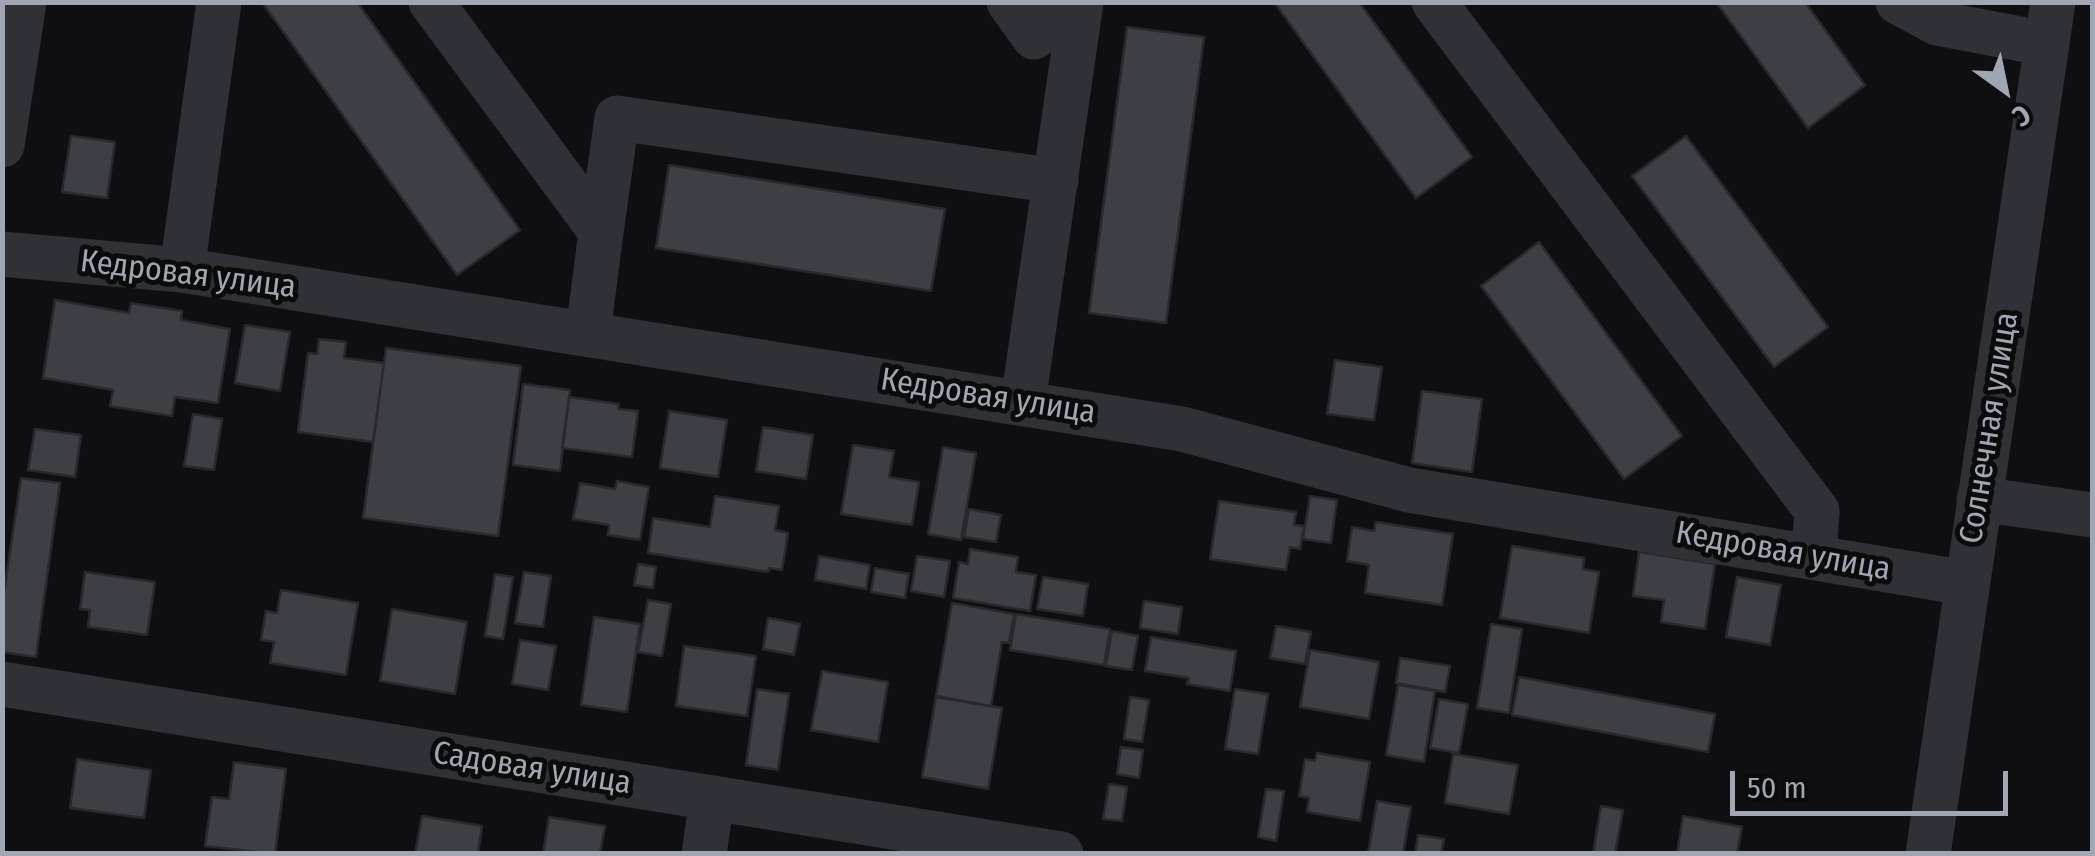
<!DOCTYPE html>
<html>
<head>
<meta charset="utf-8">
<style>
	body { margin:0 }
	#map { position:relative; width:2095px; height:856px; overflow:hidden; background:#0f0f11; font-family:"Fira Sans Condensed",sans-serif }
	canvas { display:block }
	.frame { position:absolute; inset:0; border:5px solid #a0a6b2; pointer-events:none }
	.north { position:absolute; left:1955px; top:40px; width:100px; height:100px; -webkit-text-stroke:8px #0b0b0c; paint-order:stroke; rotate:147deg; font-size:28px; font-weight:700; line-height:40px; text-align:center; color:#a0a6b2 }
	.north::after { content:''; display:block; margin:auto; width:35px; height:45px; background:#a0a6b2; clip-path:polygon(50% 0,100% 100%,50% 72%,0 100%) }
	.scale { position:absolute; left:1730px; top:771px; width:278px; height:45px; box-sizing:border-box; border:5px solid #a0a6b2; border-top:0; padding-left:12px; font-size:30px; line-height:35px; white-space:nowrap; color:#a0a6b2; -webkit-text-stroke:8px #0b0b0c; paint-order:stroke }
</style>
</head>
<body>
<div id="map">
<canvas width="2095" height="856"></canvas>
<div class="frame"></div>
<div class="north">С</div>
<div class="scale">50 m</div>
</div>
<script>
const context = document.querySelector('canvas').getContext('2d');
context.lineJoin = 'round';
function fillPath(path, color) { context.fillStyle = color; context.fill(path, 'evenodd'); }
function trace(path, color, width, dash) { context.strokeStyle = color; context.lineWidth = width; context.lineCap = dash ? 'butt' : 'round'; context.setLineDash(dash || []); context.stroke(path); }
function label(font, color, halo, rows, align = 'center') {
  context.font = font + ' "Fira Sans Condensed",sans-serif'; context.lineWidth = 10; context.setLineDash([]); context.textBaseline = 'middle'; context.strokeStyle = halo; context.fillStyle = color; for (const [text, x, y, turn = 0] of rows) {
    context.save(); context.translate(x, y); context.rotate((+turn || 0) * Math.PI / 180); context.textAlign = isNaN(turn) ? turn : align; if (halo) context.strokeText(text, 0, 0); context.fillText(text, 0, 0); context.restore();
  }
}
const building = new Path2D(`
	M262 2H357L520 230 457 275Z
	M1274 2H1359L1472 157 1416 198Z
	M1716 2H1805L1865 85 1808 128Z
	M1127 27 1204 37 1166 323 1089 313Z
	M71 136 115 142 107 198 62 192Z
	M1686 136 1828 327 1774 367 1632 176Z
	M669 165 945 209 931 291 656 248Z
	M1539 242 1682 436 1624 479 1481 286Z
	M55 300 129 313 131 303 182 311 181 320 230 329 218 403 175 397 172 416 110 406 113 390 43 378Z
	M245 325 290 332 280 391 235 383Z
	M319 339 346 342 344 358 384 363 373 442 298 432 308 353 317 354Z
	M386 348 521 366 498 536 363 518Z
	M1335 360 1382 367 1374 420 1327 414Z
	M523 384 570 390 560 471 513 465Z
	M1422 391 1482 399 1472 472 1412 463Z
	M569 397 619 404 618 409 638 411 632 457 562 448Z
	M669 411 727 420 718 477 660 468Z
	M193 414 222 419 214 470 184 466Z
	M763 427 813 435 806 479 756 471Z
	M35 429 81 435 75 477 28 470Z
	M853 445 894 451 889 477 919 482 912 525 841 514Z
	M943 447 976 453 961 540 928 534Z
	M21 478 60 483 36 657 2 652V606Z
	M617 481 649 487 640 540 608 535 609 525 573 519 580 483 615 489Z
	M715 496 779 506 775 530 788 533 782 570 769 568 768 572 648 553 653 518 710 527Z
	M1310 496 1337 500 1331 543 1303 539Z
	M1219 501 1296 512 1294 525 1304 526 1300 549 1290 547 1286 570 1210 559Z
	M969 509 1001 515 996 542 964 537Z
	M1376 522 1453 534 1442 605 1365 593 1369 565 1347 561 1352 527 1374 531Z
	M1512 546 1584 558 1583 569 1599 572 1589 633 1500 618Z
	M970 549 1018 557 1016 572 1036 575 1030 611 953 598 959 562 968 564Z
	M1639 552 1715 564 1705 629 1661 622 1664 600 1633 596Z
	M819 556 870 565 866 589 815 580Z
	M917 556 950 561 944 597 911 591Z
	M638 564 656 567 653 588 634 585Z
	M875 568 909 574 905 598 871 592Z
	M85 572 155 582 147 635 88 627 90 610 80 609Z
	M524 572 551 576 543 627 515 623Z
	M495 574 513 577 503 639 485 636Z
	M1043 577 1088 584 1083 616 1037 609Z
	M1737 577 1781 585 1770 645 1726 637Z
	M281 590 358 603 346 675 270 663 274 642 261 640 266 611 277 613Z
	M648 600 671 604 662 656 638 652Z
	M1144 601 1182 607 1178 634 1140 628Z
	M952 603 1014 614 1009 643 1002 642 991 706 936 696Z
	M392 609 467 622 455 694 380 681Z
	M1016 614 1110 629 1104 665 1010 650Z
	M594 617 640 624 627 712 581 705Z
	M768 618 800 624 794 655 763 649Z
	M1491 624 1522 629 1509 713 1477 708Z
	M1276 626 1311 632 1305 664 1270 658Z
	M1112 631 1138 636 1132 670 1106 666Z
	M1151 637 1236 651 1230 691 1187 684 1189 678 1145 671Z
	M520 640 556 646 548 690 512 684Z
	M684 646 756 656 747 716 676 706Z
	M1310 650 1379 662 1369 719 1300 707Z
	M1400 658 1450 666 1445 692 1396 683Z
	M822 671 888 682 878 742 811 730Z
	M1519 677 1715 714 1708 752 1512 715Z
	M1398 685 1435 691 1424 762 1386 755Z
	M757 689 789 694 778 770 746 765Z
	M1235 689 1268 694 1258 754 1225 749Z
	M936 697 1002 708 988 789 922 777Z
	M1130 697 1149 700 1142 742 1124 739Z
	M1439 699 1468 704 1459 753 1430 748Z
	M1121 747 1143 750 1139 778 1117 774Z
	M1317 753 1370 762 1360 821 1307 812 1309 798 1299 796 1305 759 1315 761Z
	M1453 754 1518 765 1509 814 1445 803Z
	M77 759 151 770 144 818 70 808Z
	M234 762 286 769 275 854 205 846 212 797 229 799Z
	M1109 784 1127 787 1122 821 1103 819Z
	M1266 789 1284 791 1276 841 1258 837Z
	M1377 801 1411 807 1403 854H1368Z
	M1601 806 1623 810 1615 854H1593Z
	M422 816 482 826 478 854H415Z
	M1683 816 1742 827 1737 854H1677Z
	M549 817 605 826 600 854H543Z
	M1418 835 1444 839 1441 854H1415Z`);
fillPath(building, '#3e3f44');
trace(building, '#29292d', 2.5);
trace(new Path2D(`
	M431 2 601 232 588 333
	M1009 2 1034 37 1079 2
	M1434 2 1817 511 1814 556
	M1898 2 1937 23 2047 44
	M2 145 24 2
	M601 232 617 118 1056 181
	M2 254 182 270 1182 429 1409 490 1966 583
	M182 270 219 2
	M1023 402 1081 2
	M1979 499 2092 515
	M2 684 1061 854
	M704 854 712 798
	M1928 854 2053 2`), '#303136', 45);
label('32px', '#a0a6b2', '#0b0b0c', [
	["Кедровая улица",188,275,7],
	["Кедровая улица",988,397,9],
	["Солнечная улица",1990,428,-81],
	["Кедровая улица",1783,552,10],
	["Садовая улица",532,769,9]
]);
</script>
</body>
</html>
